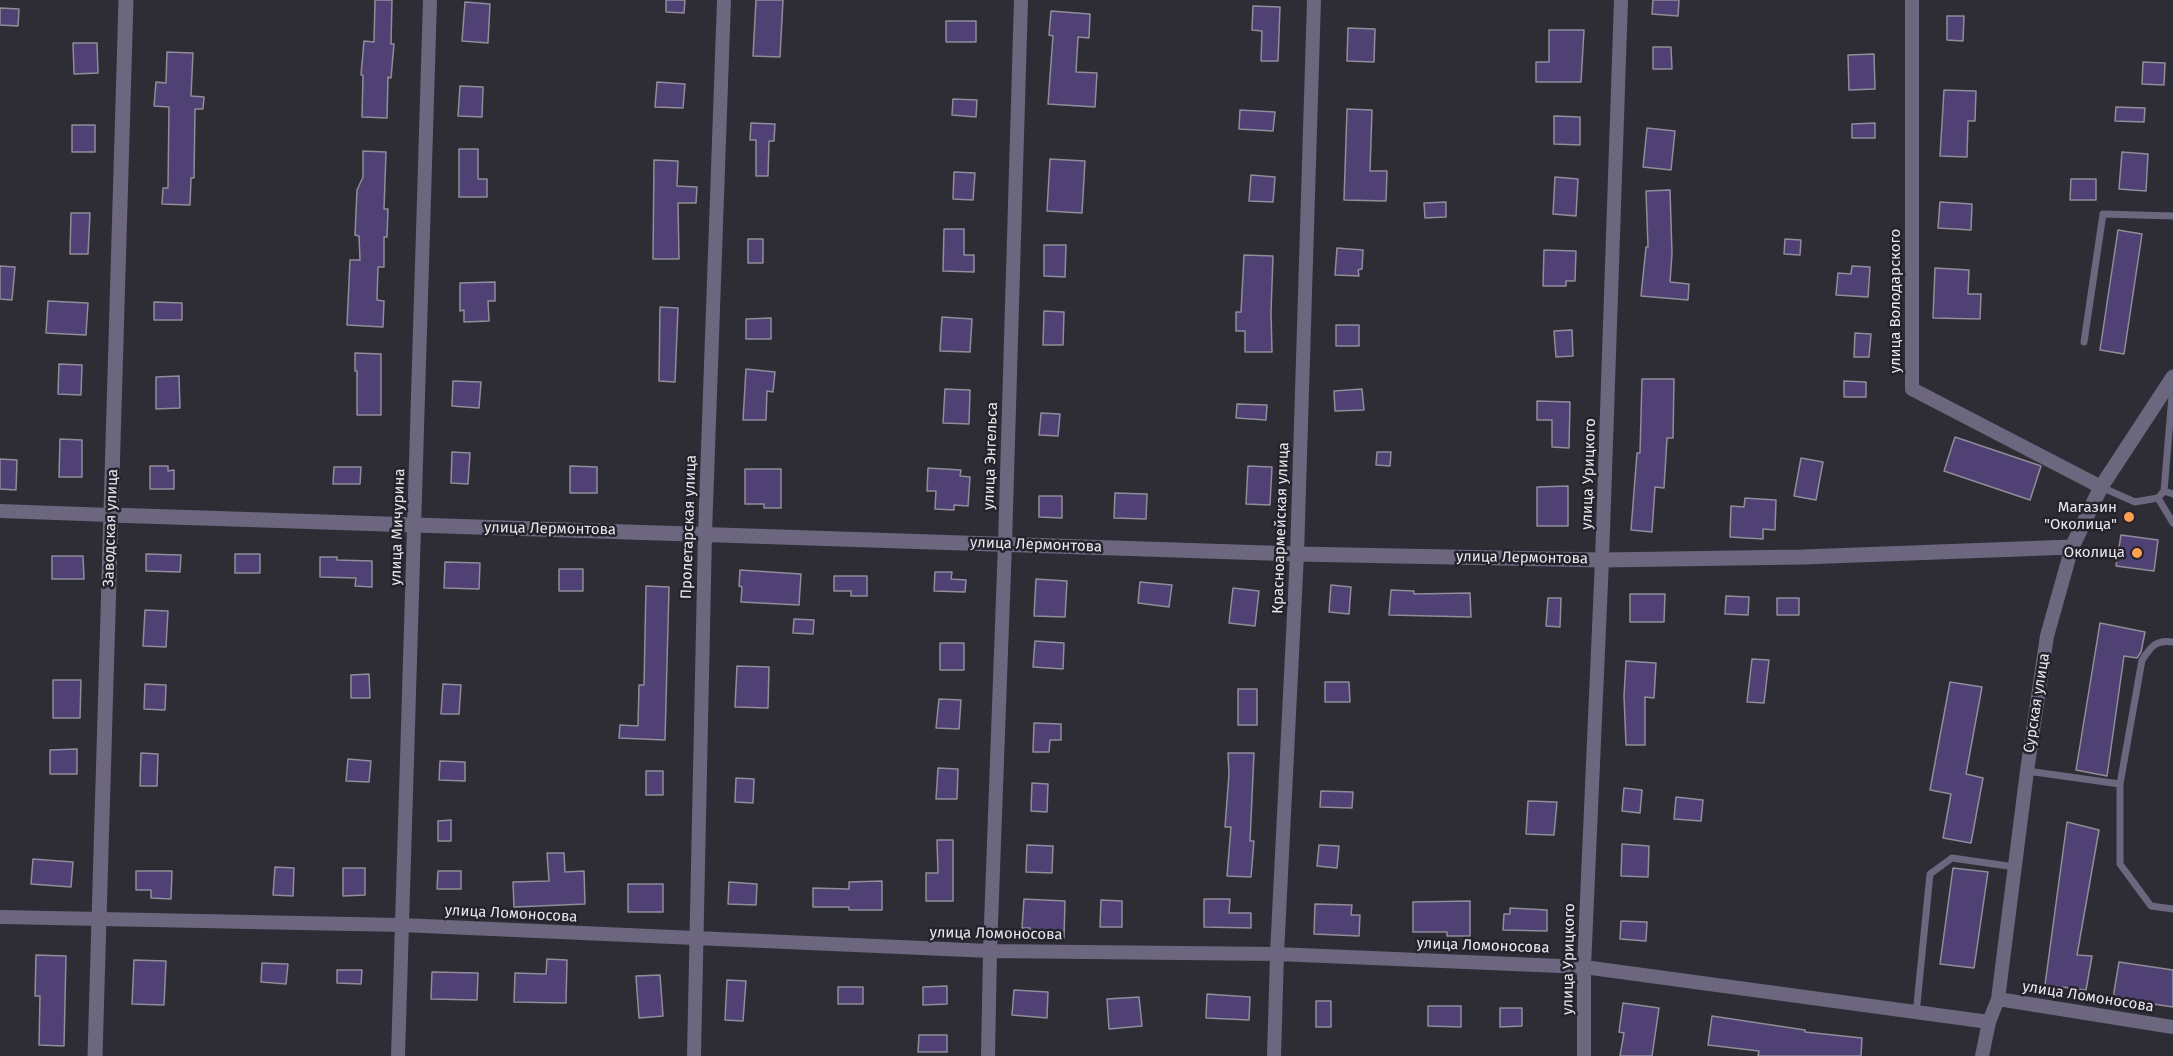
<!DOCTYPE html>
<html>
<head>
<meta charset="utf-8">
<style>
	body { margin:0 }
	canvas { display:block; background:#2e2c35 }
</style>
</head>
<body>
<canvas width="2173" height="1056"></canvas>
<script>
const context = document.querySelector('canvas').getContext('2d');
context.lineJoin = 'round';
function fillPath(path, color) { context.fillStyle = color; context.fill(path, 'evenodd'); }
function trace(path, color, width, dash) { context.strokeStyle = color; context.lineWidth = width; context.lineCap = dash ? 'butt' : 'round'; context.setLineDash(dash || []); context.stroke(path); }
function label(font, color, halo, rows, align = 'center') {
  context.font = font + ' "Fira Sans",sans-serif'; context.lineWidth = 5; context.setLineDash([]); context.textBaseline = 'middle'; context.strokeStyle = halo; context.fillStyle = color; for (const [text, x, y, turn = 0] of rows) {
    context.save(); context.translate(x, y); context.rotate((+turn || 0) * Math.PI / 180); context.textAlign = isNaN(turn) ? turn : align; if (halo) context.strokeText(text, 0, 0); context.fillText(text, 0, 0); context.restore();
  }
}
const building = new Path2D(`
	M375 0H392L391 44H394L391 78 388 77 387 118 362 117 363 75H361L364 41 374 42Z
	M666 0H685L684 13 666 12Z
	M756 0H783L780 57 753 56Z
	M1653 0H1679L1678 16 1652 14Z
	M465 2 490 4 488 43 462 41Z
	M1253 6 1280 7 1278 61H1261L1262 31 1252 30Z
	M0 8 19 9 18 26 0 25Z
	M1051 11 1090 14 1089 38 1078 37 1076 72 1097 73 1095 107 1048 104 1053 36 1049 35Z
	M1947 16H1964L1963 41 1947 40Z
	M946 21H976V42H946Z
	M1348 28 1375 29 1374 62 1347 61Z
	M1549 30H1584L1581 82H1536V62H1549Z
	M73 43H97L98 73 74 74Z
	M1653 47H1671L1672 69H1653Z
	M167 52 193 53 191 96 204 97 203 109H195L194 178H191L190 205 162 204 163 188H168L169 107 154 106 156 82 166 83Z
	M1874 54 1875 89 1849 90 1848 55Z
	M2143 62 2165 63 2164 85 2142 84Z
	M657 82 685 84 683 108 655 107Z
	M460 86 483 87 482 117 458 116Z
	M1944 90 1976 91 1975 121H1968L1967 157 1940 156Z
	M953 99 977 100 976 117 952 115Z
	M2116 107 2145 108 2144 122 2115 121Z
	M1347 109 1372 110 1370 171H1387L1386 201 1344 200Z
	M1240 110 1275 112 1273 131 1239 129Z
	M1554 116 1580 117V145L1554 144Z
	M751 123 775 124 774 141H769L768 176H756V140H750Z
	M1875 123V138H1852V124Z
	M72 125H95V152H72Z
	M1647 128 1675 131 1671 170 1643 167Z
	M459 149H478V179H487V197H459Z
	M363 151 386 152 384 209H388L387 237H384V267H378L377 300 384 301 383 327 347 325 350 260H360L359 236 355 235 357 190 363 177Z
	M2122 152 2148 154 2146 191 2119 189Z
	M1050 159 1085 161 1082 213 1047 211Z
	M654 160 678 161 677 186 697 187 696 203H678L679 259H653Z
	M954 172 975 173 973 200 953 199Z
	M1251 175 1275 177 1273 202 1249 201Z
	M1555 177 1578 179 1576 216 1553 214Z
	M2071 179H2096V200H2070Z
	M1670 190 1672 254 1670 282 1689 284 1688 300 1641 296 1646 247H1648L1646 191Z
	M1446 202V217L1425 218 1424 203Z
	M1940 202 1972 204 1971 230 1938 228Z
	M71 213H90L88 254H70Z
	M944 229H964V255H974V272L943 271Z
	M2118 230 2142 234 2124 354 2100 350Z
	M748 239H763V263H748Z
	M1785 239 1801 240 1800 255 1784 254Z
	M1044 245H1066L1065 277 1044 276Z
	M1337 248 1363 250 1362 269 1358 270 1359 276 1335 275Z
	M1544 250 1576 251 1575 281H1566V286H1543Z
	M1244 255 1273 256 1271 312 1272 352H1245V331H1236V312H1241Z
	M0 266 15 267 12 300 0 299Z
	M1852 266 1870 267 1868 297 1836 295 1838 273 1851 274Z
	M1935 268 1969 270 1968 294H1981L1980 319 1933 318Z
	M495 282V301H488L489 321 464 322V310L460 311V283Z
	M48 301 88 303 86 335 46 333Z
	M154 302 182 303V320H154Z
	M660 307 678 308 675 382 659 381Z
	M1044 311 1064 312 1063 345H1043Z
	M942 317 972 319 970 352 940 351Z
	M771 318V339H746V319Z
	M1336 325H1359V346H1336Z
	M1572 330 1573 356 1556 357 1554 331Z
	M1855 333 1871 334 1869 357H1854Z
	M355 353 381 354V415H357V371H355Z
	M59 364 82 365 81 395 58 394Z
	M746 369 775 372 773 392 767 391 766 420H743Z
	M179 376 180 408 156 409V377Z
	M1642 379H1674L1673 438H1667L1664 488 1655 487 1652 532 1631 530 1637 453H1640Z
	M453 381 481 382 479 408 452 406Z
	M1844 381 1866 382V397H1844Z
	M945 389 970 390 969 424 943 423Z
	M1362 389 1364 410 1335 411 1334 391Z
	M1537 401 1570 402 1569 448 1552 447V420H1537Z
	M1237 404 1267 405 1266 420 1236 418Z
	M1041 413 1060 414 1058 436 1039 435Z
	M1955 437 2041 466 2030 500 1944 471Z
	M60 439 82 440V477H59Z
	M452 452 470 453 468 484 451 483Z
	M1377 452H1391L1390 466 1376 465Z
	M1801 458 1823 462 1816 500 1794 496Z
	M0 459 17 460 16 490 0 489Z
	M150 466H168V471L174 470V489H150Z
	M570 466 597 467V493H570Z
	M1248 466 1272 467 1270 505 1246 504Z
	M334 467H361L360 484H333Z
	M928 468 961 470 960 476 970 477 968 506 954 505V510L935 509 936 491H927Z
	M745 469H781V508H764V504H745Z
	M1568 486V526H1537V487Z
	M1115 493 1147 494 1146 519 1114 518Z
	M1039 496H1062V518L1039 517Z
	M1745 498 1776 500 1775 530 1763 529V539L1730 537 1731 506 1744 507Z
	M2121 535 2158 540 2154 571 2116 566Z
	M146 554 181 555 180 572 146 571Z
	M235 554H260V573H235Z
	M52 556H83L84 579H52Z
	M320 557H337V560L372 561V587L355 586 356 578 320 577Z
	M445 562 480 563 479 589 444 588Z
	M559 569H583V591H559Z
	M740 570 801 574 799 605 741 602 742 587 739 586Z
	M935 572H952L951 579 966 580 965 592 934 591Z
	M834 576H867V596H851V591H834Z
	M1036 579 1067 581 1065 617 1034 616Z
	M1140 582 1172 585 1169 607 1138 603Z
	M1331 585 1351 587 1349 614 1329 612Z
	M646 586 669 587 665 740 619 738 620 725 638 726 639 685H644Z
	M1233 588 1259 591 1255 626 1229 623Z
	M1391 590 1414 591V594L1470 593 1471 617 1389 615Z
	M1630 594H1665L1664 622H1630Z
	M1726 596 1749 597 1748 615 1725 614Z
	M1548 598H1561L1560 627 1546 626Z
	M1777 598H1799V615H1777Z
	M145 610 168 611 166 647 143 646Z
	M794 619 814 620 813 634 793 633Z
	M2100 623 2145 632 2141 652 2137 658 2124 656 2107 776 2076 770Z
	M1035 641 1064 643 1063 669 1033 667Z
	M940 643H964V670H940Z
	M1752 659 1769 660 1764 703 1747 702Z
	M1626 661 1656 663 1654 698 1645 697V745H1626L1624 696Z
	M737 666 769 667 768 708 735 707Z
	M369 674 370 698H351V675Z
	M53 680H81L80 718H53Z
	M1325 682H1349L1350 702H1325Z
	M1950 682 1982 687 1966 774 1983 778 1971 843 1943 838 1951 794 1930 790Z
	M145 684 166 685 165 710 144 709Z
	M443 684 461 685 459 714H441Z
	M1238 689H1257V725H1238Z
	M939 699 961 700 959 729 936 728Z
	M1034 723 1061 724V740H1050L1049 752H1033Z
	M77 749V774H50V750Z
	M141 753 158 754 157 786H140Z
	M1228 753H1254L1250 841H1254L1251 877 1227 876 1231 827H1225L1229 774Z
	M348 759 371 761 369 782 346 781Z
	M440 761 465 762V781L439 780Z
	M938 768 958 769 957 799H936Z
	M646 771H663V795H646Z
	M736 778 754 779 753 803 735 802Z
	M1032 783 1048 784 1047 812 1031 811Z
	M1624 788 1642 790 1640 813 1622 811Z
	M1321 791 1353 792 1352 808 1320 807Z
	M1676 797 1703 800 1701 821 1674 819Z
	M1528 801 1557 802 1554 835 1526 834Z
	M451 820V841H438V821Z
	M2067 822 2099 830 2077 955 2092 956 2086 990 2045 985Z
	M937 840H953V901H926V873H938Z
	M1622 844 1649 846 1648 877 1621 876Z
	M1027 845 1053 846 1052 873 1026 872Z
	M1319 845 1339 846 1337 868 1317 866Z
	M547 853H564L565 872 584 871 585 904 514 907 513 882 549 881Z
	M33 859 73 862 71 887 31 884Z
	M275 867 294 868 293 896 273 895Z
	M343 868H365V895L343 896Z
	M1953 868 1988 872 1974 968 1940 964Z
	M136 871H172L171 899 151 898V890H136Z
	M438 871H461V889H437Z
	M882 881V910H849V907H813V888L849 889V882Z
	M729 882 757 884 756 905 728 904Z
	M628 884H663V912H628Z
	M1024 899 1065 901 1064 938 1029 937 1030 928H1022Z
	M1204 899H1230L1229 913H1251V928L1204 927Z
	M1101 900 1122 901V927H1100Z
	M1470 901V936H1447V932H1413V902Z
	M1315 904 1352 905 1351 915H1360L1359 936 1314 934Z
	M1510 908 1547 910V931L1503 930 1504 914H1510Z
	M1621 921 1647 922 1646 941 1620 939Z
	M36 955 66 956 64 1046 39 1045 40 996H35Z
	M547 959 567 960 566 1003 514 1002 515 973 546 974Z
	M134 960 166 961 164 1005 132 1004Z
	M2119 962 2173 970V1007L2113 998Z
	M262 963 288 964 286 984 261 982Z
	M337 970H362L361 984 337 983Z
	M432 972 478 973 477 1000 431 999Z
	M660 975 663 1016 639 1018 636 976Z
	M727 980 746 981 743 1021 725 1020Z
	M947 986V1004L923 1005V987Z
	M838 987H863V1004H838Z
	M1014 990 1048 992 1047 1018 1012 1015Z
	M1207 994 1250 997 1249 1020 1206 1018Z
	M1139 997 1142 1026 1109 1029 1107 999Z
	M1316 1001H1331V1027H1316Z
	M1623 1003 1659 1008 1652 1056H1620L1624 1033 1619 1032Z
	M1428 1006H1461V1027L1428 1026Z
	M1500 1008H1522V1026L1500 1027Z
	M1712 1016 1805 1030V1032L1862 1038 1861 1056H1758L1759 1051 1708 1045Z
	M919 1035H947V1052H918Z`);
fillPath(building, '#504174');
trace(building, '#8f8d98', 1.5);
trace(new Path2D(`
	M2084 342 2103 214 2173 216
	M2101 487 2135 502 2158 498 2164 491 2173 384
	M2164 491 2173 494
	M2158 498 2173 523
	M2027 771 2120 784V864L2151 906 2173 909
	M2120 784 2142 660C2151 647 2156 639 2173 642
	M1916 1014 1930 874 1952 858 2015 867`), '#6c667e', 7);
trace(new Path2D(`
	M1912 0V389L2101 487
	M0 511 111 515
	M0 917 401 925 990 951 1277 954 1584 967 1989 1022
	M1998 999 2173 1027
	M398 1056 430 0
	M694 1056 705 533 724 0
	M988 1056 990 951 1005 543 1021 0
	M1274 1056 1277 954 1297 554 1314 0
	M1584 1056V967L1602 560 1621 0
	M1982 1056 1989 1022 1998 999 2027 771 2047 636 2072 547`), '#6c667e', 14);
trace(new Path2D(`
	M111 515 1297 554 1602 560 1803 557 2072 547 2101 487 2173 377
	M95 1056 126 0`), '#6c667e', 15);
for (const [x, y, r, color] of [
	[2129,517,6,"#fb9f50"],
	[2137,553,6,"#fb9f50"]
]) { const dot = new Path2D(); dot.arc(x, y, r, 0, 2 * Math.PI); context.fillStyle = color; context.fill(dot); trace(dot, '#25222b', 2); }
label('15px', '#e9e8ee', '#25222b', [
	["улица Володарского",1896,301,-90],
	["улица Энгельса",991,456,-88],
	["улица Урицкого",1589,474,-88],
	["улица Мичурина",398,527,-88],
	["Пролетарская улица",689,527,-88],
	["Заводская улица",111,528,-88],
	["Красноармейская улица",1281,528,-88],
	["улица Лермонтова",550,529,1],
	["улица Лермонтова",1036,545,2],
	["улица Лермонтова",1522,558,1],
	["Сурская улица",2037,703,-81],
	["улица Ломоносова",511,914,3],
	["улица Ломоносова",996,934,1],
	["улица Ломоносова",1483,946,2],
	["улица Урицкого",1569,959,-89],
	["улица Ломоносова",2088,997,9]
]);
label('15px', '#e9e8ee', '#25222b', [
	["Магазин",2117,508],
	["\"Околица\"",2117,525],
	["Околица",2125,553]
], 'right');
</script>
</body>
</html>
